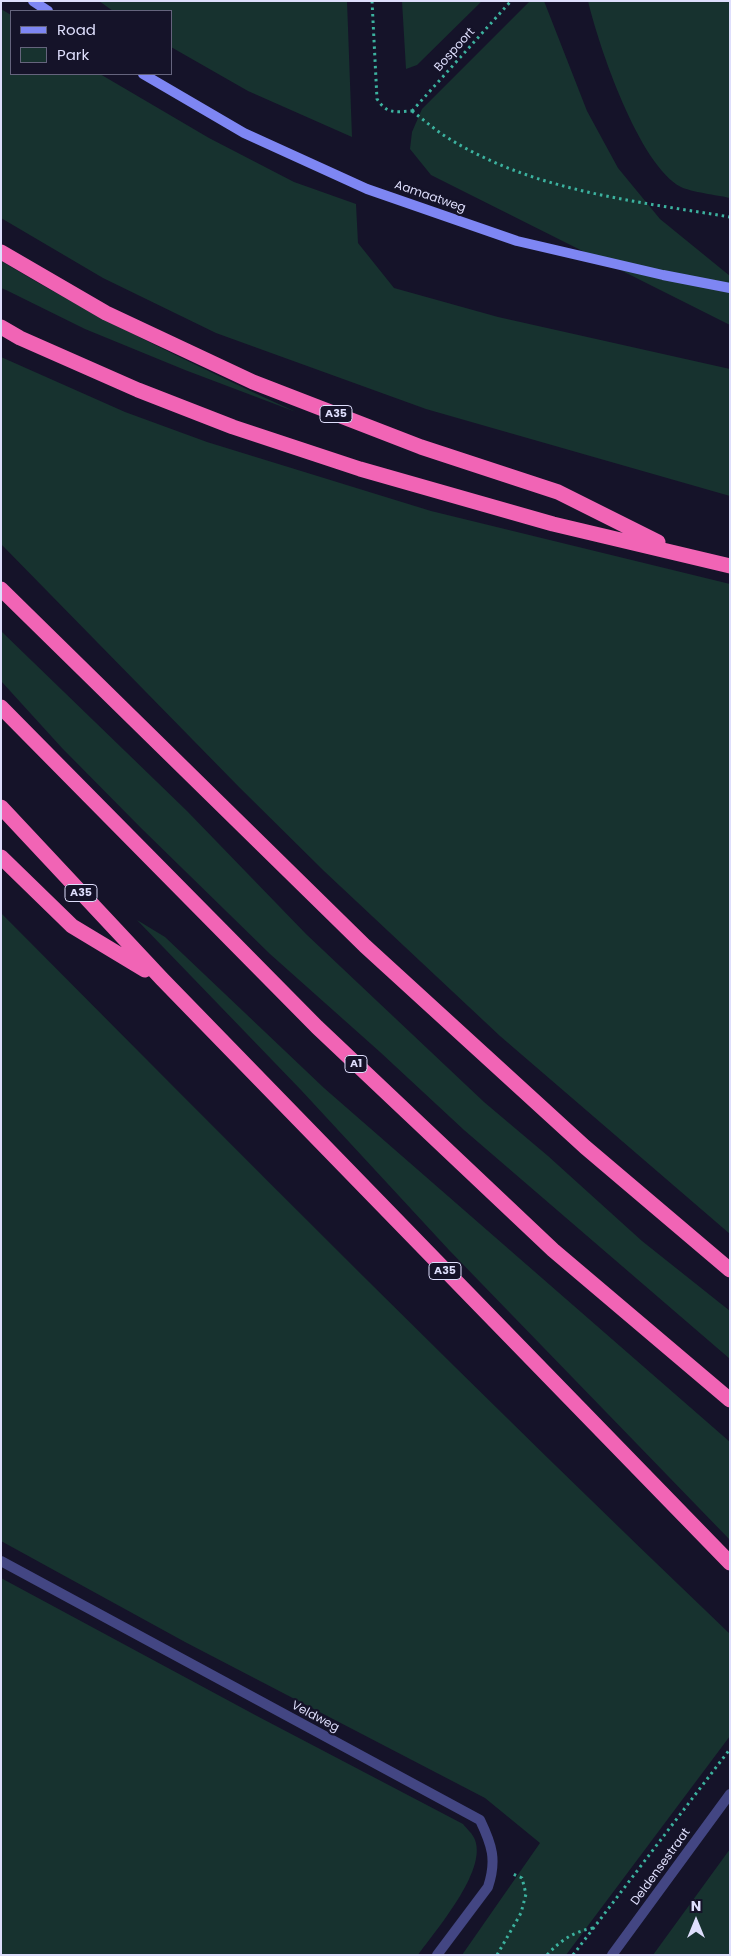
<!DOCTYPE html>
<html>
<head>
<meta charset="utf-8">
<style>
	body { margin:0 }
	#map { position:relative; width:731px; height:1956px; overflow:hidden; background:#151329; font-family:Poppins,sans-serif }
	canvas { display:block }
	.frame { position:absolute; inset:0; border:2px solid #dedefc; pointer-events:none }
	.legend { position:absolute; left:10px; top:10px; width:162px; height:65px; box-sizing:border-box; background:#151329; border:1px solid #65647d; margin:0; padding:6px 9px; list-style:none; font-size:15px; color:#dedefc }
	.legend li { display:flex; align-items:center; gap:10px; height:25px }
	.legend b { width:25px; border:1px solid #65647d }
	.north { position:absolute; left:671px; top:1896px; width:50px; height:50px; -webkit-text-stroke:4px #151329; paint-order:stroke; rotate:0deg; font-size:14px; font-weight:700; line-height:20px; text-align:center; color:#dedefc }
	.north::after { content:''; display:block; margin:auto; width:18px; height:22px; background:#dedefc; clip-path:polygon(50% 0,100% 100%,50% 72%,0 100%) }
</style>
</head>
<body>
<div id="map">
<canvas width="731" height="1956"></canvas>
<div class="frame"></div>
<ul class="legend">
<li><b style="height:6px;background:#7e86f3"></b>Road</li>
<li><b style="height:14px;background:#17322f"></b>Park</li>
</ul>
<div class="north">N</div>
</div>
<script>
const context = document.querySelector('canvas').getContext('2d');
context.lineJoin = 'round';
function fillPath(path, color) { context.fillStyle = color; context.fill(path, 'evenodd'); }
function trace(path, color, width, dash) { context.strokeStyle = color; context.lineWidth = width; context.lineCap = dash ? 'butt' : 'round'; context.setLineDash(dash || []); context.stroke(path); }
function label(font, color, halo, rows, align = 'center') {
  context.font = font + ' Poppins,sans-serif'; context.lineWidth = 4.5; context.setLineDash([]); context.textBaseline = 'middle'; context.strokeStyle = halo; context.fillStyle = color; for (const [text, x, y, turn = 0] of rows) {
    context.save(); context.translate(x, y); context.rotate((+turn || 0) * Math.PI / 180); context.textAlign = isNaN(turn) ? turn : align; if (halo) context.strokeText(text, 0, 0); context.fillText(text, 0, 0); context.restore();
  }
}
fillPath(new Path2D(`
	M99 1H347L352 137 248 91 171 47V11H113Z
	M402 1H482L417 65 406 69Z
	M530 1H544L587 111 618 168 660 219 730 276V325L431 175 410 149 412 132 422 109Z
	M588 1H730V198C717 195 691 192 681 187 639 165 599 47 588 1Z
	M1 9 11 15V74H100L209 138 294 182 356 204 358 243 394 288 498 317 730 369V496L426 409 216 333 103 278 1 218Z
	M1 261C96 318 196 366 296 412L185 370 85 329 6 290 1 288Z
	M1 357 125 412 207 442 431 511 730 584V1234L500 1036 324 871 239 787 1 544Z
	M1 631 187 811 306 934 484 1102 548 1156 642 1241 730 1311V1359L464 1130 380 1052 270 954 141 828 62 748 1 681Z
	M1 913C242 1156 483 1398 730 1634V1736L566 1955H462L540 1843 485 1798 185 1642 1 1541Z
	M137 920 165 937 324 1088 730 1442V1540L449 1250 301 1090Z
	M1 1578 257 1716 463 1824C467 1829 473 1834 475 1840 487 1871 436 1930 418 1955H1Z
	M730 1849V1955H653Z`), '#17322f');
trace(new Path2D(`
	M372 1 377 99C387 114 394 112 412 111
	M412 111C424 120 435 130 448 138 533 191 634 201 730 217
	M412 111 511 1
	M497 1955 521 1913 526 1894 522 1878 513 1874
	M547 1955C561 1940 573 1932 593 1928
	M573 1955 730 1749`), '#3cb29f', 3, [2.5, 4]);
trace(new Path2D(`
	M1 1561 480 1820C492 1845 497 1860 488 1887L437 1955`), '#434683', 10);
trace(new Path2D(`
	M612 1955 730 1794`), '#434683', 10);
trace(new Path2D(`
	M33 1 48 11
	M143 74 244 133 367 189 517 241 663 275 730 288`), '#7e86f3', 10);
trace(new Path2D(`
	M1 252 106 313 253 382 421 447 558 492 658 542
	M1 327 20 338 138 390 233 427 360 469 553 524 730 566
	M1 589 365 946 585 1147 730 1270
	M1 707 317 1027 553 1250 730 1400
	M1 807 162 979 730 1563
	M1 857 72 926 145 970`), '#f164b5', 15);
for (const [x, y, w] of [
	[336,414,32],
	[81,893,32],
	[356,1064,22],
	[445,1271,32]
]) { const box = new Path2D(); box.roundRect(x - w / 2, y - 8.5, w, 17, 4); context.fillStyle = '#151329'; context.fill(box); trace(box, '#dedefc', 1); }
label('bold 11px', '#dedefc', null, [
	["A35",336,414],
	["A35",81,893],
	["A1",356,1064],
	["A35",445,1271]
]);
label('12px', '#dedefc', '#151329', [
	["Bospoort",455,50,-48],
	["Aamaatweg",430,197,19],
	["Veldweg",315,1717,28],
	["Deldensestraat",661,1867,-54]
]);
</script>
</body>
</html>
